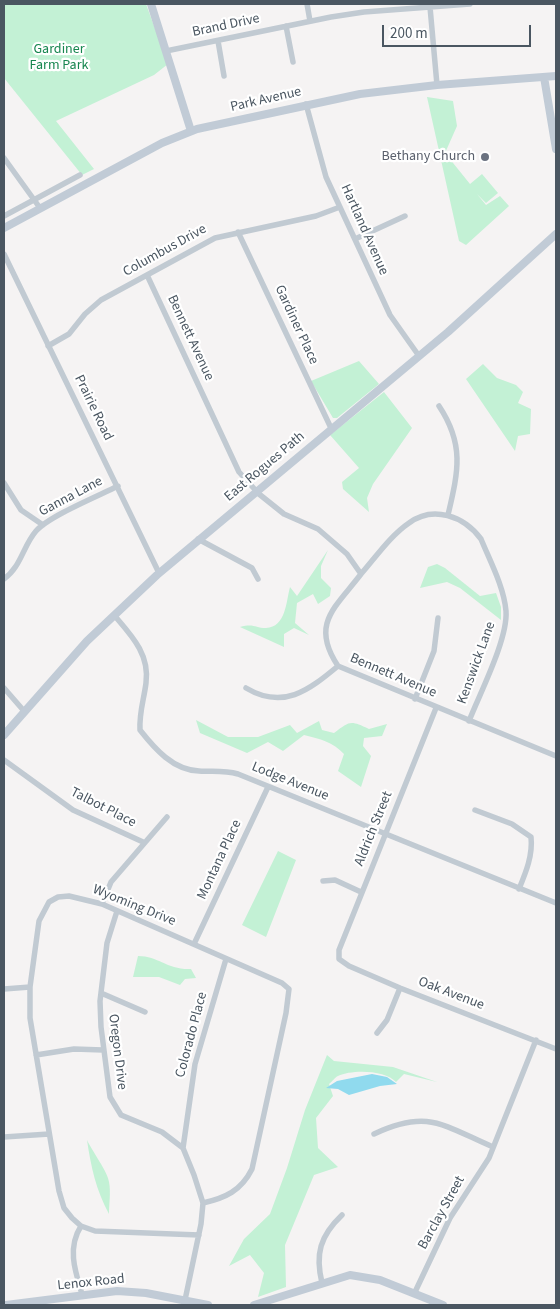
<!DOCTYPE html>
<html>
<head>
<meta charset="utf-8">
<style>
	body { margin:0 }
	#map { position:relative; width:560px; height:1309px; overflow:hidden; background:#f5f3f3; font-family:"Source Sans 3",sans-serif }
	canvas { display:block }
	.frame { position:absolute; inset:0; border:5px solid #4a5661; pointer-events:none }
	.scale { position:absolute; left:382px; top:25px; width:149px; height:22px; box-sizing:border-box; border:2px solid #4a5661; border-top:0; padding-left:6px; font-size:15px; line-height:18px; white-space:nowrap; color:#4a5661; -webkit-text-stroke:4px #fff; paint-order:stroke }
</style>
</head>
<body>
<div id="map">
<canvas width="560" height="1309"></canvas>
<div class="frame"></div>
<div class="scale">200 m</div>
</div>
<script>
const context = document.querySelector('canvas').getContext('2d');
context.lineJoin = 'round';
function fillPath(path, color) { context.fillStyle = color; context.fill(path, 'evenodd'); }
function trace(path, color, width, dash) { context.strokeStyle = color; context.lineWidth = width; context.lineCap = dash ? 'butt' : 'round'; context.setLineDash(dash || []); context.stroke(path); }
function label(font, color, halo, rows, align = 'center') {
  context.font = font + ' "Source Sans 3",sans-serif'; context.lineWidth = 4.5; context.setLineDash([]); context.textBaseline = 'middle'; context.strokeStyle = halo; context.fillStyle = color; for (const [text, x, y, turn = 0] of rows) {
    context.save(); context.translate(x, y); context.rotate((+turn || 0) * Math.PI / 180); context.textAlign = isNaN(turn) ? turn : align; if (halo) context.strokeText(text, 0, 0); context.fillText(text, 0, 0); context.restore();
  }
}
fillPath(new Path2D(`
	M4 4H146L168 64 154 75 56 121 94 169 82 175 4 78Z
	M427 97 453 101 457 126 445 153 470 184 482 174 498 193 486 203 477 194 486 205 500 196 509 206 466 245 459 241Z
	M359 361 379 384 337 418H333L311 381Z
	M483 364 497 378 516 385 523 392 518 403 531 409 530 434 518 436 515 451 466 379Z
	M384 392 412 428 373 484 367 498 369 512 343 489 342 482 359 468 330 435Z
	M328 550 321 566V578L331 588 330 596 318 604 313 594 297 603 295 623 309 635 294 628 284 634V647L240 627C254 623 255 628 266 628 286 627 286 602 290 587L297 596Z
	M437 564 445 568 480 596 496 593 501 607V620L460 588 447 582 420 588 428 567Z
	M196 720 228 737H258L290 725 297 733 319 721 322 730 334 733C350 721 350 720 369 729L387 724 382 736 364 738 363 746 371 756 361 787 338 771 344 754C333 742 320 739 304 735L283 751 268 742 247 753 200 733Z
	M278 851 296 860 266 937 242 925Z
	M138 956C159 956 167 970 191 969L196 978 185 979 180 985 159 977H133Z
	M327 1055 334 1061 393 1067 437 1082 404 1074 396 1082C386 1070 352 1069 338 1076 335 1077 332 1082 329 1084L333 1096 316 1118 318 1148 338 1167 314 1175 285 1245 286 1287 258 1297 264 1273 250 1255 229 1266 244 1239 270 1214 287 1168 305 1110Z
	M87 1140C92 1151 108 1172 109 1182 111 1192 109 1204 109 1214 96 1190 91 1167 87 1140Z`), '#c3f1d5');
fillPath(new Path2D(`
	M372 1074 387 1077 397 1084 380 1086 349 1095 338 1089 326 1088 337 1081Z`), '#90daee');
trace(new Path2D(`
	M307 4 310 21
	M430 7 437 85
	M286 26 293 62
	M218 41 224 76
	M166 51 331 17 364 12 470 4
	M306 104 326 177 390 315 419 356
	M4 158 40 208
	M4 216 80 175
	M238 232 331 428
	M355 239 405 216
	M4 254 159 573
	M147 275 239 472 259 494 284 514 318 529 347 554 361 574C335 608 310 624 338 666L556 756
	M48 346 69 334 85 314 101 300 215 238 316 216 340 207
	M439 406C465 445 458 472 448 515
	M4 483 21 510 43 525
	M198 539 252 568 258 579
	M361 574C376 557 390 536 409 523 433 505 464 516 481 539 490 561 504 587 506 611 508 639 480 693 469 721
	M4 579C21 567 23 546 36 531 49 516 98 496 118 486
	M114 615C131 635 150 654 146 683 144 699 139 713 140 730 155 749 173 770 199 771 213 772 224 770 238 774L556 903
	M4 688 24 711
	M246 688C283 710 308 691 338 666
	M415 699 434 651 438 618
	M436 708 339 950V959L349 966 400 988 556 1049
	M4 760 73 810 143 842
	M475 810 512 824 531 837C533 855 526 872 519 889
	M323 881 335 880 361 892
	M102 904 111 882 167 817
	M117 911 107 943 100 1001 101 1027 110 1097 121 1115 162 1132 183 1148 194 1175 203 1203 201 1224 185 1300
	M194 944 268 787
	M4 989 30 987
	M101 993 145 1012
	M377 1033 387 1020 400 988
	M36 1055 74 1049 103 1050
	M374 1134C428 1109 442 1125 493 1147
	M4 1137 49 1134
	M183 1148 195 1064 226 959
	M81 1226C67 1248 75 1271 82 1294
	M199 1235 95 1231 81 1226 72 1218 64 1208 59 1191 30 1018V987L39 921 49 902 58 897 69 896 102 904 282 983 289 989 286 1013 252 1169C241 1191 225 1198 203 1203
	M322 1283C315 1254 320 1236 342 1215
	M415 1292 450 1218 489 1158 536 1040`), '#c1cad2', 5.5);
trace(new Path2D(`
	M151 4 191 131
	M544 77 556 149
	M4 228 162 143 197 129 360 94 437 85 556 76
	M4 735 87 641 157 575 448 332 556 234
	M6 1305 117 1291 146 1293 208 1305
	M254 1305 350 1275 380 1280 443 1305`), '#c1cbd6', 8);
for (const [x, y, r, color] of [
	[485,157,5,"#6b7280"]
]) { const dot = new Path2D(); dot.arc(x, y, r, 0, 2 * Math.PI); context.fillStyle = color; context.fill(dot); trace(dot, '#fff', 2); }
label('14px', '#4a5661', '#fff', [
	["Brand Drive",226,26,-12],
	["Park Avenue",266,100,-13],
	["Hartland Avenue",364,230,66],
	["Columbus Drive",165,251,-29],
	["Gardiner Place",296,325,65],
	["Bennett Avenue",190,338,65],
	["Prairie Road",93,408,64],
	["East Rogues Path",265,467,-40],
	["Ganna Lane",71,497,-28],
	["Kenswick Lane",477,663,-70],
	["Bennett Avenue",393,676,23],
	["Lodge Avenue",290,782,22],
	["Talbot Place",103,808,27],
	["Aldrich Street",374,829,-68],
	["Montana Place",220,860,-65],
	["Wyoming Drive",134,906,22],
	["Oak Avenue",451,994,21],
	["Colorado Place",192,1035,-75],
	["Oregon Drive",117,1052,83],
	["Barclay Street",442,1213,-61],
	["Lenox Road",91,1283,-6]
]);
label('14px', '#17864f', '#fff', [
	["Gardiner",59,50],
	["Farm Park",59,66]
]);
label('14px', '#5b616d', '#fff', [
	["Bethany Church",475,157]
], 'right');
</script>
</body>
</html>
